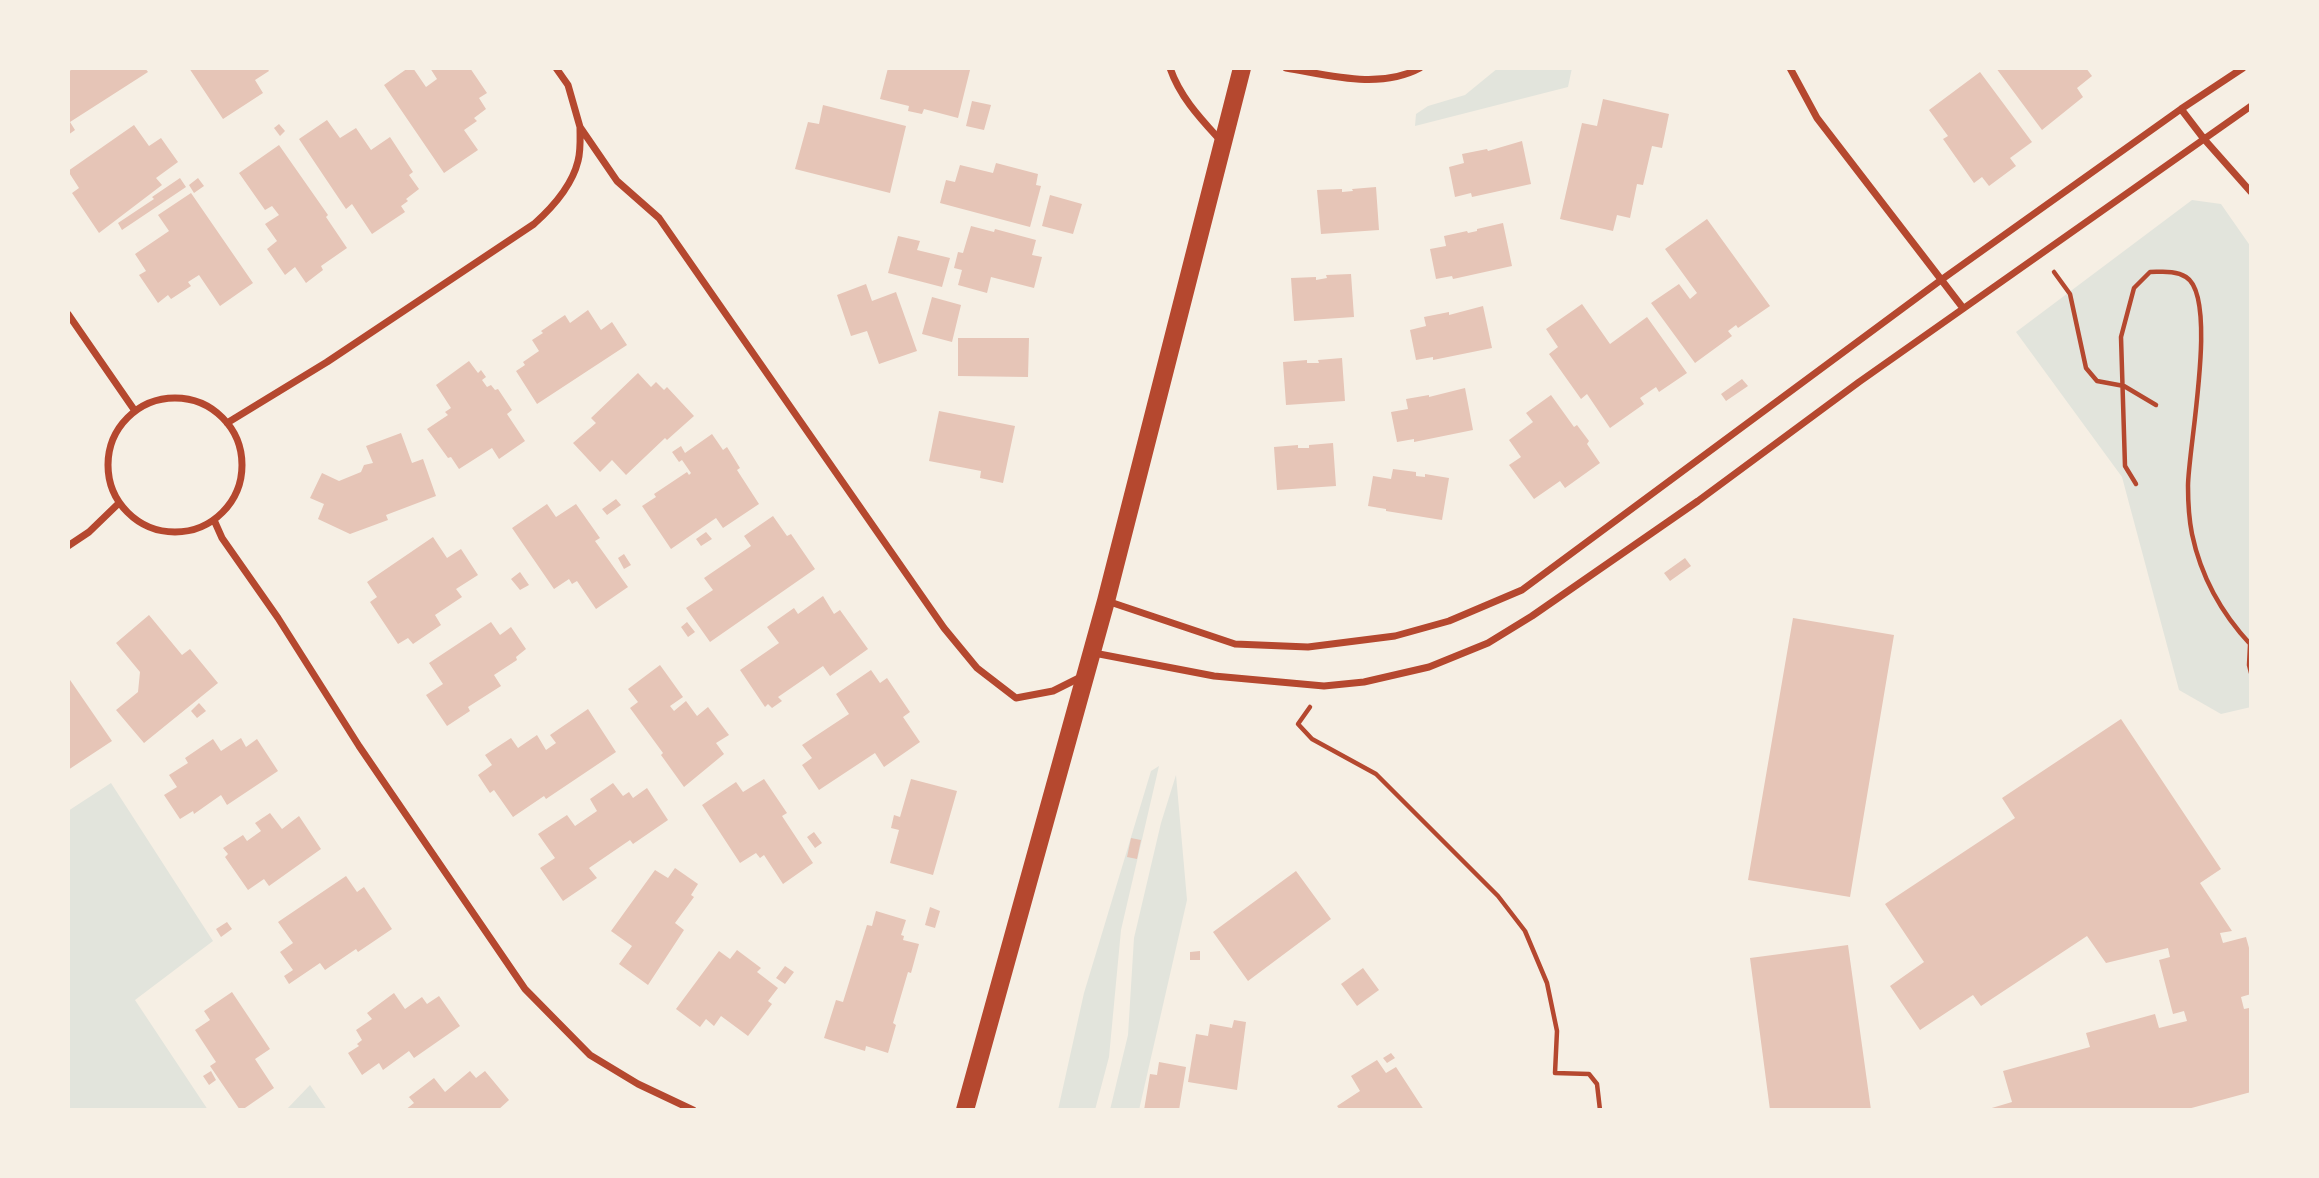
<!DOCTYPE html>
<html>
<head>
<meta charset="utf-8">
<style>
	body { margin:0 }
	#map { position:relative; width:2319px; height:1178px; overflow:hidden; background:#f6efe4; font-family:"Alegreya Sans",sans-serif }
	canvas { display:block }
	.frame { position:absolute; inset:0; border:70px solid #f6efe4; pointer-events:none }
</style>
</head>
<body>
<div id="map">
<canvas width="2319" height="1178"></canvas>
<div class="frame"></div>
</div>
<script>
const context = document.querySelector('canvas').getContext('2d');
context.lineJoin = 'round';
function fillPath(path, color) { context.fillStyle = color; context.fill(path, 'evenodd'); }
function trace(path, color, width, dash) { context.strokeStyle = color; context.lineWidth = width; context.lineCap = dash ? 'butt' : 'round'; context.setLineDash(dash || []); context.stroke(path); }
fillPath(new Path2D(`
	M1498 68H1572L1568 87 1415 126 1416 114 1428 106 1465 95Z
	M2192 200 2221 204 2251 247V707L2221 714 2179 690 2122 477 2016 332Z
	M1159 766 1121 930 1109 1057 1095 1110H1058L1084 993 1151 771Z
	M1176 775 1187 900 1139 1110H1110L1128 1035 1134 938 1161 823Z
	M111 783 213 941 135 1000 208 1110H68V811Z
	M310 1085 327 1110H286Z`), '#e2e4dc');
fillPath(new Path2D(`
	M74 68H145L148 72 70 122 75 130 68 135V72Z
	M189 68H267L269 71 255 80 263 93 223 119Z
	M408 68H413L426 87 437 79 430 68H470L487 93 479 98 486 109 474 118 477 121 464 130 478 150 444 173 384 85Z
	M888 68H961L970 70 958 118 924 109 922 114 908 111 909 106 880 99Z
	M1996 68H2086L2092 76 2077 88 2083 97 2042 130Z
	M1980 72 2032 142 2010 158 2016 166 1989 186 1982 177 1974 183 1943 139 1948 136 1929 110Z
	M1603 99 1669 114 1662 148 1652 146 1643 185 1637 184 1630 218 1617 215 1613 231 1560 219 1582 123 1597 126Z
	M972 101 991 105 984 130 966 126Z
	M823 105 906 126 890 193 795 169 808 122 819 124Z
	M327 120 340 138 356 128 371 150 390 137 413 172 409 175 419 189 406 199 408 201 401 206 405 212 372 234 352 204 346 209 299 139Z
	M279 124 285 131 280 136 274 128Z
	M134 125 149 146 161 138 178 162 156 178 162 185 99 233 72 193 79 188 68 171Z
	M1522 141 1531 184 1472 197 1471 193 1455 197 1449 167 1464 163 1462 154 1487 149 1488 151Z
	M279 145 328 215 326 217 347 248 321 266 323 270 306 283 295 267 285 275 267 249 277 241 265 224 279 215 272 206 265 210 239 173Z
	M996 163 1038 174 1036 185 1041 186 1030 227 940 203 946 180 955 182 960 165 993 173Z
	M180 178 186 187 122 230 118 223 154 199 152 197Z
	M198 178 204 186 194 193 189 185Z
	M1376 187 1379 230 1321 234 1317 190 1342 189V192L1353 191 1352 189Z
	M191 193 253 283 220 306 199 275 188 282 191 286 171 299 168 295 158 303 139 275 146 271 135 254 169 231 158 215Z
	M1050 195 1082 204 1073 234 1042 226Z
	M1707 219 1770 306 1738 328 1736 325 1728 331 1732 336 1695 363 1651 303 1679 284 1690 299 1697 293 1665 249Z
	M1503 223 1512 266 1453 279 1452 276 1436 279 1430 249 1446 246 1444 236 1467 231 1468 233 1477 231V229Z
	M971 226 994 232 995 229 1036 240 1032 255 1042 257 1034 288 991 277 987 293 958 285 962 270 954 268 958 252 963 253Z
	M898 236 920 241 917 250 950 258 942 287 888 273Z
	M1351 274 1354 317 1294 321 1291 278 1316 277V280L1327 278 1326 275Z
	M866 284 872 301 896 292 917 351 879 364 867 331 851 336 837 295Z
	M932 297 961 305 952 342 922 334Z
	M1582 304 1610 344 1647 317 1687 373 1659 392 1656 387 1640 398 1644 404 1610 428 1587 394 1581 399 1549 354 1558 347 1546 329Z
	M1483 306 1492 348 1433 360V357L1416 360 1410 330 1426 326 1424 317 1449 312V315Z
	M588 310 601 330 612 322 627 345 537 404 516 371 525 365 523 362 539 351 532 340 543 333 541 331 565 315 570 323Z
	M958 338H1029L1028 377 958 376Z
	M1342 358 1345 401 1286 405 1283 362 1307 360V363H1319L1318 360Z
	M469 361 478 373 481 370 486 377 482 380 487 387 491 385 495 390 498 389 512 410 507 414 525 441 499 459 492 448 459 469 451 457 448 458 427 429 448 415 445 412 451 408 436 385Z
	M638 373 651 387 656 382 664 390 667 387 694 416 667 440 665 438 626 475 612 460 600 472 573 443 596 423 591 418Z
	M1742 379 1748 386 1726 401 1721 394Z
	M1465 388 1473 430 1414 442V439L1397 442 1391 412 1408 409 1406 399 1429 395V397Z
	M1551 395 1574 427 1577 425 1589 441 1587 444 1600 463 1565 488 1560 481 1534 499 1509 465 1521 457 1509 440 1533 422 1526 413Z
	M939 411 1015 426 1003 483 980 478 981 471 929 461Z
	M401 433 412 463 423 459 436 496 386 515 388 520 350 534 318 519 324 504 310 498 322 473 339 481 361 472 364 465 373 463 366 446Z
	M712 434 723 450 727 447 740 468 737 470 759 504 723 528 716 518 671 549 642 506 656 497 654 494 687 472 689 475 691 473 682 460 679 462 672 452 681 446 685 453Z
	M1333 443 1336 486 1277 490 1274 447 1298 445V448H1309V445Z
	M1393 469 1416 472V476L1425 477V474L1449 478 1442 520 1386 511V509L1368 506 1373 476 1391 479Z
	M616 499 621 505 607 515 602 509Z
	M547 504 556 517 576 504 600 538 595 541 628 587 596 609 577 581 572 584 569 579 554 589 512 528Z
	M773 516 787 536 791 534 815 569 710 642 686 608 713 590 704 578 751 546 744 536Z
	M706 532 712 539 701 546 696 539Z
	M433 537 447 558 461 549 478 575 456 589 462 597 435 615 441 625 413 644 408 638 398 644 370 602 377 597 367 582Z
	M624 554 631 565 624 569 618 558Z
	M1685 558 1691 566 1670 581 1664 573Z
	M520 572 529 585 520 590 511 579Z
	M823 596 834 614 840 610 868 649 830 676 823 666 778 697 782 701 772 708 768 704 765 707 740 670 779 643 767 627 794 608 798 614Z
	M149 615 182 655 190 649 218 683 144 743 116 710 138 692 140 672 116 643Z
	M1793 618 1894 635 1850 897 1748 880Z
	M491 622 500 635 511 627 526 649 516 657 517 660 494 675 501 686 468 707 470 711 447 726 426 695 443 684 429 663Z
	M687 622 695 632 688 637 681 627Z
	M660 665 683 697 670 706 674 711 686 701 697 716 708 707 729 735 716 743 724 754 684 787 661 755 663 753 630 708 638 702 628 689Z
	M871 670 880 683 887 678 910 712 903 717 920 742 884 767 875 753 819 790 802 765 812 758 802 745 849 714 836 694Z
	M68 677 112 741 68 770Z
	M199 703 206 711 197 718 191 711Z
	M588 709 616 752 546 799 544 796 513 817 494 790 490 793 478 775 492 765 485 755 511 738 518 748 537 735 546 750 556 743 550 735Z
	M2121 719 2221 869 2200 883 2232 931 2220 933 2223 943 2246 937 2251 955V994L2241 997 2244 1009 2249 1008 2251 1014V1092L2184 1110H1985L2012 1102 2003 1071 2090 1047 2086 1033 2155 1014 2159 1028 2187 1021 2184 1011 2173 1014 2159 960 2170 957 2168 948 2106 963 2087 936 1981 1006 1973 995 1920 1030 1890 986 1924 962 1885 904 2015 818 2002 798Z
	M241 738 246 747 257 739 278 771 227 805 221 795 194 814 193 811 180 819 164 795 177 787 169 775 188 763 185 758 213 739 221 751Z
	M764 779 787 813 782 816 813 863 783 884 764 855 760 858 756 853 740 863 702 805 736 782 743 792Z
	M911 779 957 791 933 875 890 863 899 830 891 828 894 815 900 817Z
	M613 783 623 796 629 792 633 798 647 788 668 820 633 844 630 840 589 868 597 878 563 901 540 868 555 858 538 834 567 815 575 826 597 811 590 799Z
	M270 813 282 829 299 816 321 849 269 886 264 879 248 890 225 857 228 854 223 848 243 835 247 841 261 831 255 823Z
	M814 832 822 843 815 848 807 837Z
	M1131 838 1141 840 1137 859 1127 857Z
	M675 868 698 884 691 895 694 897 675 923 684 930 648 985 619 964 632 946 611 931 655 870 668 878Z
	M1296 871 1331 919 1248 981 1213 932Z
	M346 876 357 892 364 887 392 929 358 952 356 949 325 970 320 963 289 984 284 976 293 970 280 952 293 943 278 922Z
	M930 907 940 911 935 928 925 925Z
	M876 911 906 920 901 935 904 936 903 940 919 944 911 973 908 972 893 1023 896 1025 888 1053 866 1046 865 1051 824 1038 836 1000 843 1002 867 925 872 926Z
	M227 922 232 929 221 937 216 929Z
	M1848 945 1871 1110H1770L1750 958Z
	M737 950 761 968 757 972 778 988 768 1001 772 1004 748 1036 721 1016 714 1026 706 1019 700 1027 676 1009 719 951 730 959Z
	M1200 951V960H1190V952Z
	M785 966 794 972 785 984 776 978Z
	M1363 968 1379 990 1357 1006 1341 984Z
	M232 992 270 1049 255 1059 274 1088 242 1110H240L210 1066 216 1062 195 1030 210 1020 204 1011Z
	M394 993 405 1009 422 997 427 1004 439 996 460 1026 414 1058 409 1051 383 1070 379 1063 362 1075 348 1053 359 1046 357 1044 362 1040 356 1030 372 1019 367 1013Z
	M1234 1020 1246 1022 1237 1090 1188 1082 1196 1034 1208 1036 1210 1024 1232 1028Z
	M1391 1053 1395 1058 1387 1063 1383 1058Z
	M1377 1060 1386 1073 1396 1067 1424 1110H1340L1337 1106 1360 1091 1351 1076Z
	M1159 1062 1186 1067 1179 1110H1144L1150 1074 1157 1075Z
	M211 1071 216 1080 209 1085 203 1076Z
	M470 1071 476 1078 485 1071 509 1100 498 1110 496 1108 493 1110H405L414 1103 409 1097 434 1078 445 1092Z`), '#e6c5b7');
trace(new Path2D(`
	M2054 272 2070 294 2086 368 2097 381 2124 386 2156 405
	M2136 484 2125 466 2121 337 2134 288 2150 272C2162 272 2175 270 2186 277 2219 297 2188 449 2188 486 2188 501 2189 519 2192 534 2201 577 2221 613 2251 645
	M2250 645 2249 665 2251 673
	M1310 707 1298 724 1312 739 1376 774 1498 896 1525 931 1547 983 1557 1031 1555 1073 1589 1074 1597 1084 1600 1110`), '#b5482f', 4.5);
trace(new Path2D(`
	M556 68 568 85 580 127 617 181 659 218 944 628 977 668 1016 698 1053 691 1083 676
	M1170 68C1180 97 1200 118 1220 140
	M1286 68C1329 75 1379 90 1420 68
	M1790 68 1817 118 1963 308
	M2181 109 2204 139 2251 192
	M68 314 135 411
	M108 465a67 67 0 1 1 134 0a67 67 0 1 1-134 0Z
	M227 423 327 362 534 224C553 207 572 186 578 161 581 150 580 138 580 127
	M214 520 222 538 278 618 359 746 525 989 590 1055 638 1084 693 1110
	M68 546 89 532 119 503
	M1107 601 1235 644 1308 647 1395 636 1449 621 1522 590 1941 280 2181 109 2243 68
	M1094 653 1214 676 1324 686 1364 682 1429 667 1488 643 1532 616 1698 501 1859 382 2251 106`), '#b5482f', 7);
trace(new Path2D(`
	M965 1110 1106 601 1242 68`), '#b5482f', 18);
</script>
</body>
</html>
